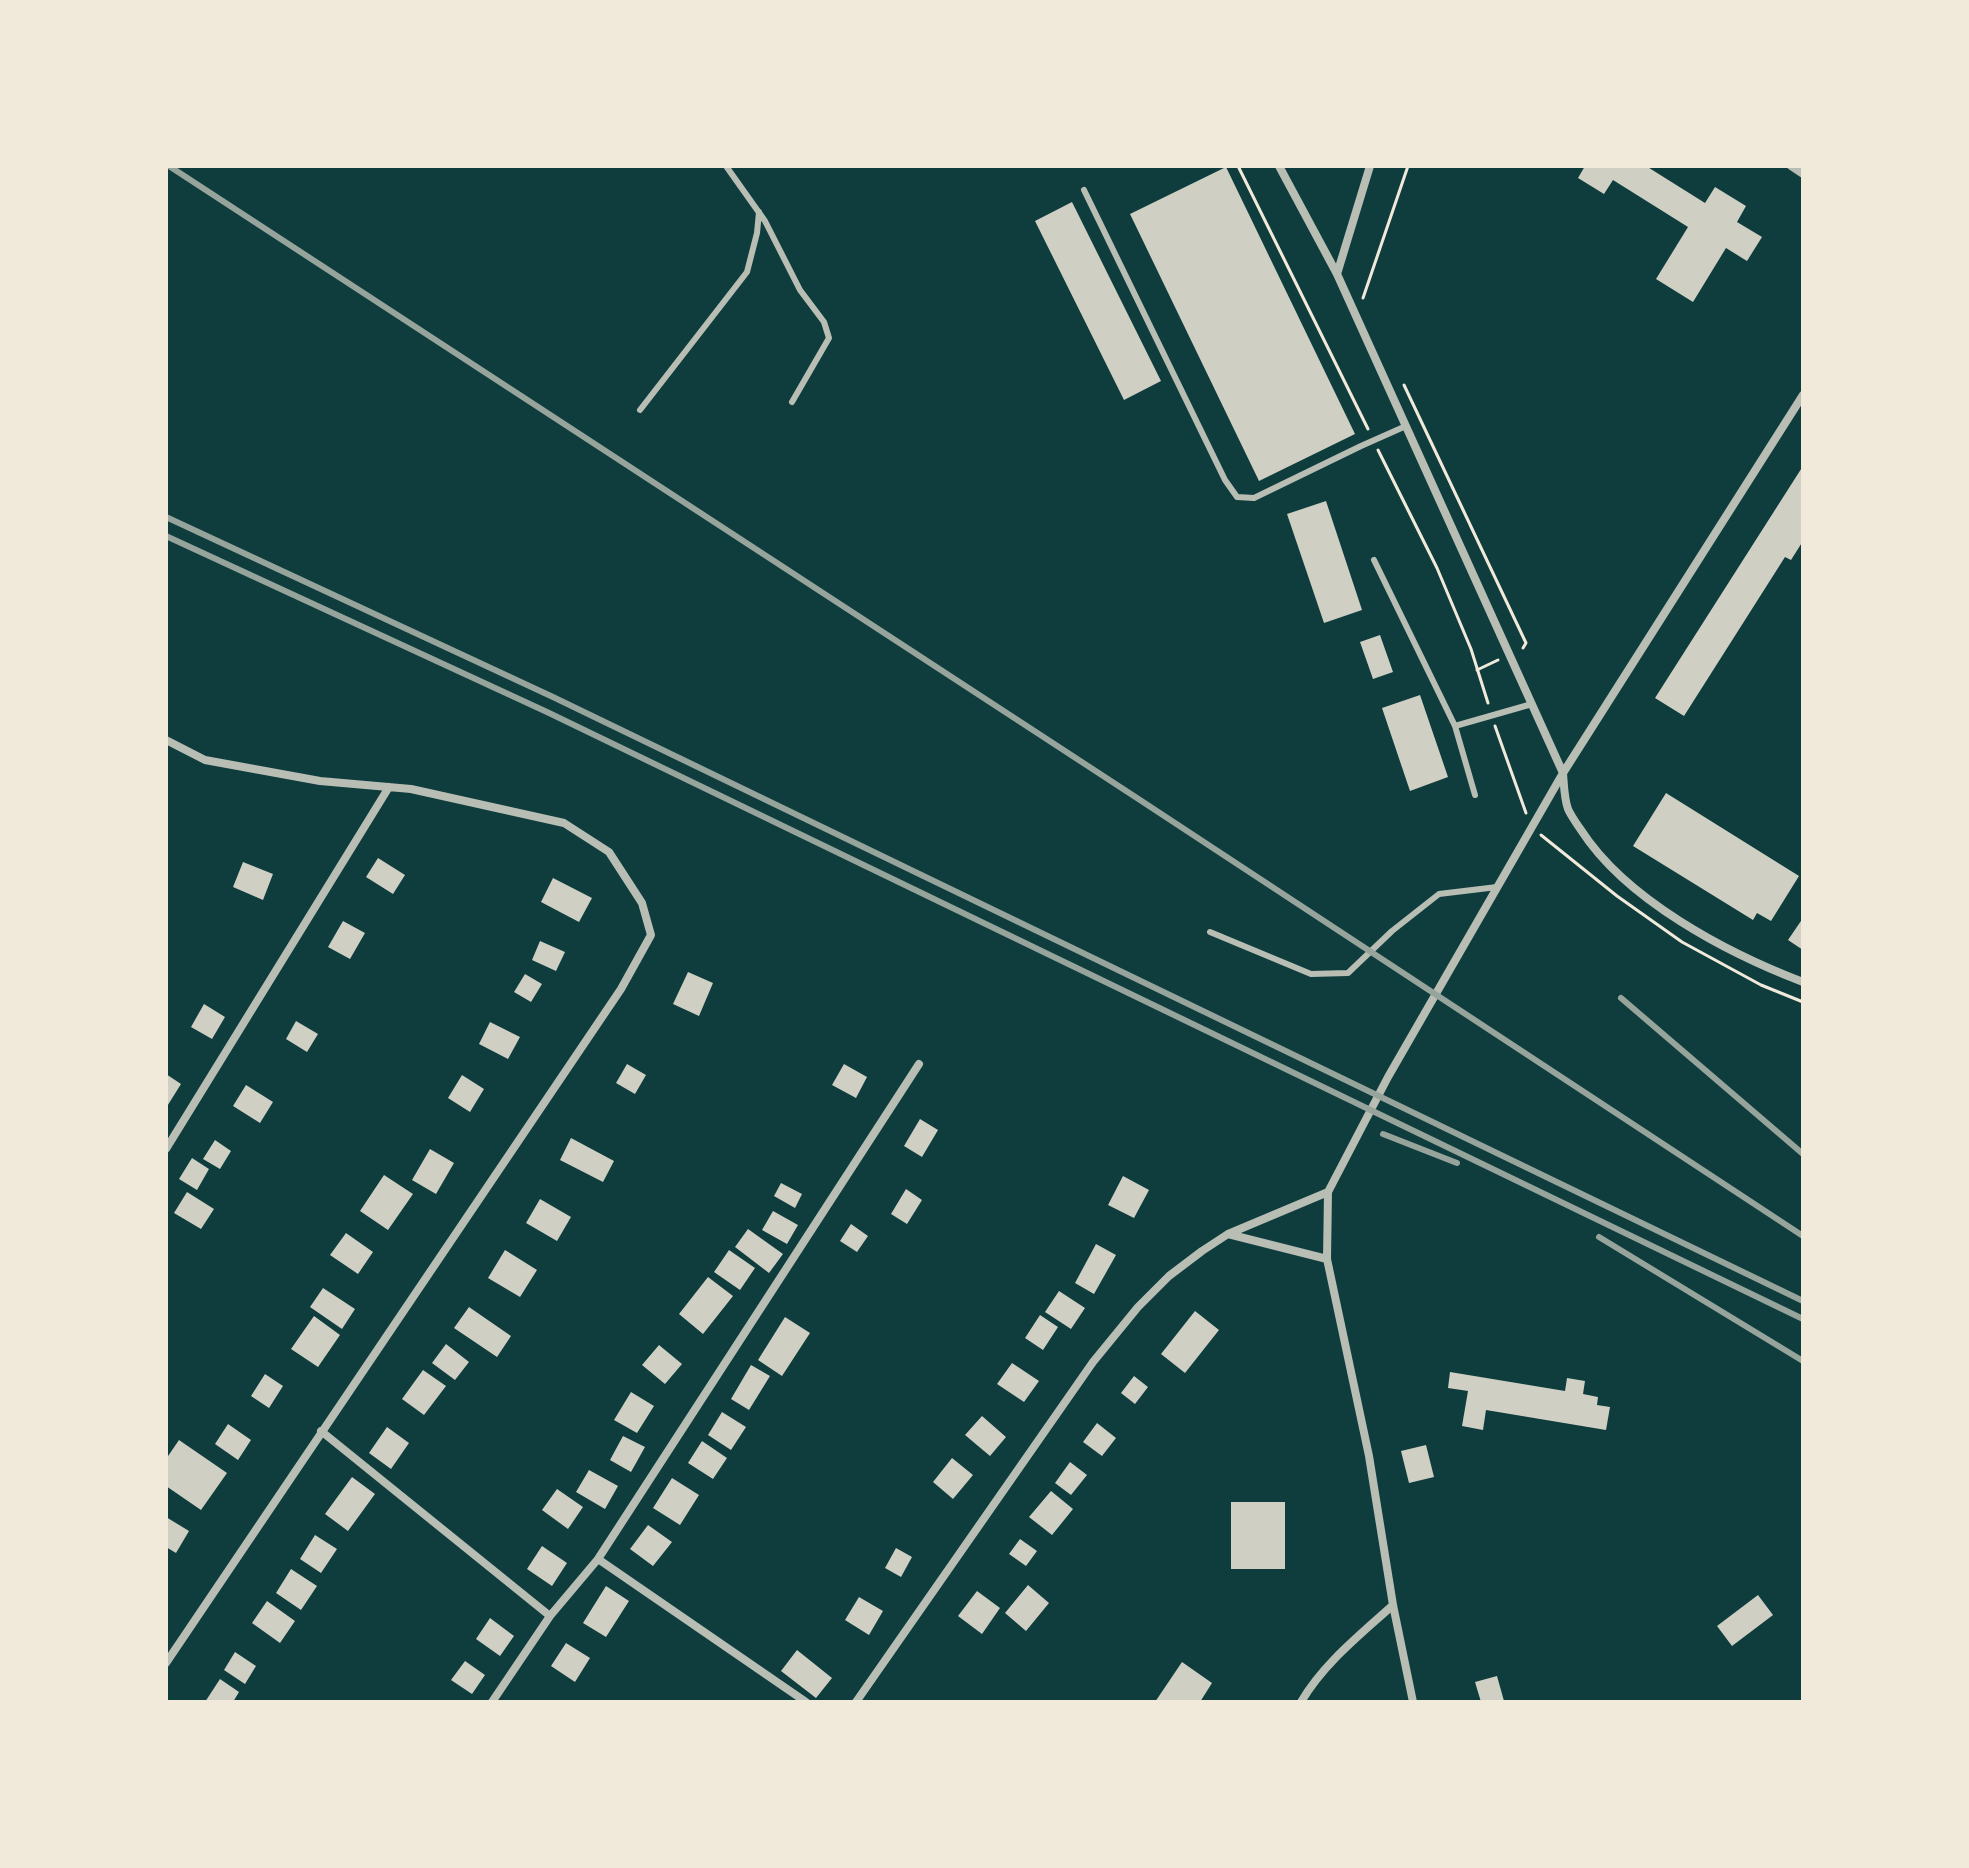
<!DOCTYPE html>
<html>
<head>
<meta charset="utf-8">
<style>
	body { margin:0 }
	#map { position:relative; width:1969px; height:1868px; overflow:hidden; background:#0f3d3e; font-family:"DM Sans",sans-serif }
	canvas { display:block }
	.frame { position:absolute; inset:0; border:168px solid #f1e9da; pointer-events:none }
</style>
</head>
<body>
<div id="map">
<canvas width="1969" height="1868"></canvas>
<div class="frame"></div>
</div>
<script>
const context = document.querySelector('canvas').getContext('2d');
context.lineJoin = 'round';
function fillPath(path, color) { context.fillStyle = color; context.fill(path, 'evenodd'); }
function trace(path, color, width, dash) { context.strokeStyle = color; context.lineWidth = width; context.lineCap = dash ? 'butt' : 'round'; context.setLineDash(dash || []); context.stroke(path); }
fillPath(new Path2D(`
	M1585 166H1646L1705 203 1715 187 1746 206 1737 222 1762 237 1747 261 1726 248 1693 302 1656 279 1688 227 1613 180 1604 194 1578 178Z
	M1226 167 1355 434 1259 481 1130 214Z
	M1072 202 1161 381 1124 400 1035 221Z
	M1803 466V541L1791 560 1785 557 1684 716 1655 698Z
	M1326 501 1362 610 1324 623 1287 514Z
	M1380 635 1393 672 1373 679 1360 642Z
	M1420 695 1448 777 1410 791 1382 708Z
	M1666 793 1799 876 1771 921 1757 913 1753 920 1633 846Z
	M378 858 405 875 393 894 366 877Z
	M243 862 273 874 263 900 233 887Z
	M553 878 592 898 579 922 541 902Z
	M1803 918V950L1788 940Z
	M343 921 365 933 350 959 328 947Z
	M540 941 565 952 556 971 532 960Z
	M688 972 713 983 699 1016 673 1004Z
	M525 974 542 984 531 1002 514 992Z
	M204 1004 225 1017 212 1039 191 1027Z
	M296 1021 318 1034 307 1052 286 1039Z
	M490 1022 520 1037 508 1059 479 1044Z
	M627 1064 646 1075 635 1094 616 1083Z
	M844 1064 867 1077 856 1098 832 1085Z
	M166 1074 181 1084 166 1108Z
	M462 1075 484 1089 470 1112 448 1098Z
	M246 1085 273 1102 260 1123 233 1106Z
	M920 1119 938 1130 922 1157 904 1146Z
	M571 1138 614 1161 603 1182 560 1160Z
	M215 1140 231 1151 220 1169 203 1159Z
	M430 1149 454 1163 436 1194 412 1180Z
	M192 1158 209 1169 197 1190 179 1179Z
	M384 1175 413 1194 388 1230 360 1211Z
	M1123 1176 1149 1190 1134 1218 1108 1205Z
	M781 1183 802 1194 795 1208 774 1196Z
	M906 1189 922 1200 907 1224 891 1214Z
	M187 1192 214 1209 201 1229 174 1213Z
	M540 1199 571 1217 557 1241 526 1223Z
	M773 1211 798 1225 787 1244 762 1230Z
	M851 1224 868 1236 857 1252 840 1241Z
	M748 1229 783 1254 769 1273 735 1247Z
	M346 1233 373 1252 358 1274 330 1255Z
	M1096 1244 1116 1255 1094 1294 1075 1283Z
	M505 1250 537 1270 520 1297 488 1278Z
	M729 1250 755 1268 740 1290 714 1272Z
	M708 1277 733 1296 703 1334 679 1314Z
	M323 1288 355 1309 342 1329 310 1307Z
	M1059 1291 1085 1308 1071 1329 1045 1312Z
	M469 1307 511 1336 497 1357 454 1328Z
	M1195 1311 1219 1330 1185 1373 1161 1354Z
	M1040 1315 1058 1327 1043 1350 1025 1338Z
	M314 1316 340 1335 318 1367 291 1349Z
	M785 1317 810 1333 782 1376 758 1360Z
	M446 1344 469 1362 455 1380 432 1363Z
	M659 1345 682 1364 665 1384 642 1365Z
	M1012 1363 1039 1381 1024 1402 997 1384Z
	M751 1365 770 1376 749 1410 731 1399Z
	M423 1370 446 1386 424 1415 402 1399Z
	M1450 1372 1565 1391 1567 1378 1585 1381 1583 1394 1598 1397 1597 1405 1610 1407 1606 1430 1486 1410 1483 1430 1462 1426 1468 1391 1448 1388Z
	M265 1374 283 1386 269 1408 251 1396Z
	M1134 1376 1148 1387 1135 1404 1121 1393Z
	M631 1392 654 1406 637 1433 614 1420Z
	M722 1412 746 1427 731 1450 708 1435Z
	M982 1416 1006 1437 990 1456 965 1435Z
	M1097 1423 1116 1438 1102 1456 1083 1442Z
	M228 1424 251 1440 238 1460 215 1444Z
	M387 1427 409 1443 391 1469 369 1453Z
	M623 1436 645 1447 631 1472 610 1460Z
	M179 1440 227 1473 201 1510 166 1486V1459Z
	M702 1441 727 1458 713 1479 688 1463Z
	M1426 1445 1434 1477 1409 1483 1401 1451Z
	M952 1458 973 1475 953 1499 933 1482Z
	M1070 1462 1087 1475 1071 1495 1055 1483Z
	M589 1470 618 1486 605 1509 576 1492Z
	M352 1477 375 1494 348 1531 325 1514Z
	M672 1478 699 1495 680 1525 653 1508Z
	M557 1489 583 1507 568 1529 542 1510Z
	M1051 1491 1073 1509 1052 1535 1029 1517Z
	M1231 1502H1285V1569H1231Z
	M166 1517 189 1531 176 1553 166 1547Z
	M648 1525 672 1542 653 1566 630 1549Z
	M315 1535 337 1549 321 1573 300 1559Z
	M1020 1539 1037 1551 1026 1566 1009 1554Z
	M542 1546 567 1563 552 1586 527 1569Z
	M896 1548 912 1557 901 1577 885 1568Z
	M291 1569 317 1586 301 1610 276 1593Z
	M1028 1585 1049 1603 1026 1631 1005 1613Z
	M606 1586 629 1601 606 1637 583 1623Z
	M977 1591 1000 1608 982 1634 958 1616Z
	M1758 1595 1773 1615 1732 1646 1717 1626Z
	M859 1597 883 1611 869 1635 845 1620Z
	M267 1601 295 1621 280 1643 252 1623Z
	M490 1618 514 1636 500 1656 476 1639Z
	M566 1643 590 1658 575 1682 551 1666Z
	M797 1650 832 1678 816 1698 781 1671Z
	M235 1652 256 1666 245 1684 224 1670Z
	M465 1661 485 1675 472 1694 451 1680Z
	M1182 1662 1212 1683 1200 1702H1155Z
	M1497 1676 1504 1701 1481 1702 1475 1682Z
	M220 1679 239 1692 233 1702H205Z`), '#cfcfc3');
trace(new Path2D(`
	M1238 166 1368 429
	M1363 298 1408 166
	M1404 385 1526 643 1523 648
	M1378 450 1437 568 1471 649 1488 703
	M1477 670 1498 660
	M1495 726 1526 813
	M1541 835 1617 896 1682 942 1761 985 1803 1002`), '#f1e9da', 3);
trace(new Path2D(`
	M726 166 765 221 800 290 824 322 829 338 792 402
	M1084 190 1225 480 1237 497 1254 498 1361 446 1406 426
	M640 410 747 272 757 233 759 212
	M1374 560 1455 726 1532 704
	M1455 726 1475 795
	M1210 932 1311 974 1348 973 1392 931 1439 894 1497 887`), '#b8beb3', 6);
trace(new Path2D(`
	M1279 166 1337 274 1563 773C1564 784 1564 798 1568 809 1571 816 1577 824 1581 830 1626 900 1727 953 1803 982
	M1791 166 1803 174
	M1337 274 1370 166
	M166 740 205 760 320 781 411 789 564 823 609 852 642 903 651 935 621 989 166 1663
	M166 1149 389 787
	M1328 1192 1327 1259 1369 1456 1393 1605 1413 1702
	M1228 1234 1328 1192 1388 1077 1563 773 1803 395
	M321 1431 550 1616
	M598 1559 806 1702
	M492 1702 550 1616 598 1559 919 1064
	M856 1702 1093 1362 1138 1307 1169 1276 1202 1251 1228 1234 1327 1259
	M1301 1702C1324 1663 1360 1635 1393 1605`), '#b8beb3', 8);
trace(new Path2D(`
	M169 166 1140 800 1803 1236
	M166 517 553 697 1803 1301
	M166 536 547 712 1803 1319
	M1621 998 1803 1154
	M1383 1134 1457 1163
	M1599 1237 1803 1361`), '#97a49c', 6);
</script>
</body>
</html>
